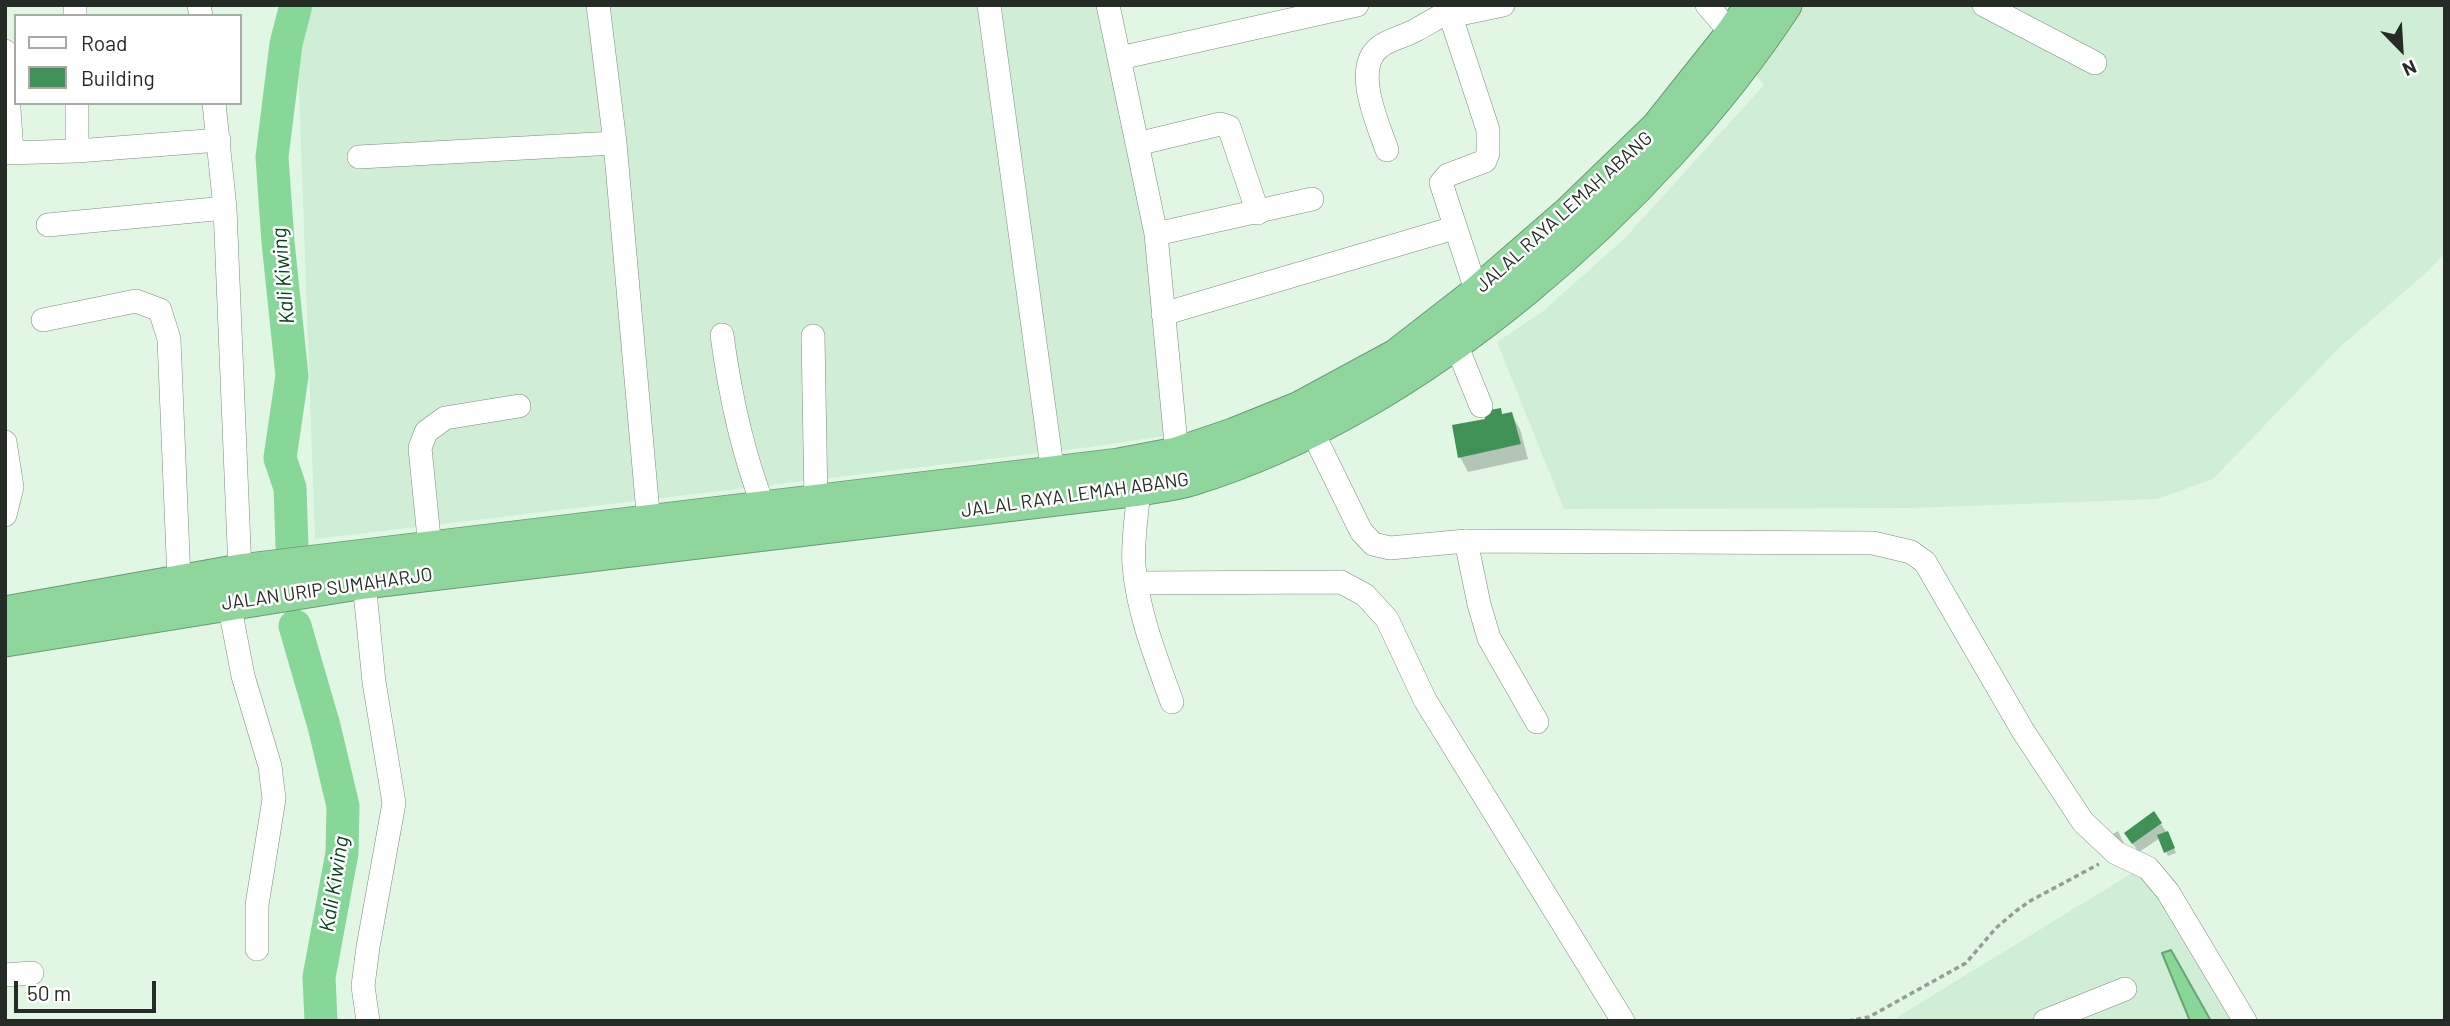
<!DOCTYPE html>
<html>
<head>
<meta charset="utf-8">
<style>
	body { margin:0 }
	#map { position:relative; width:2450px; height:1026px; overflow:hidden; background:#e1f7e4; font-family:Barlow,sans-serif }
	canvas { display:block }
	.frame { position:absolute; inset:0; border:7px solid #242c25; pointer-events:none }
	.legend { position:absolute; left:14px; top:14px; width:228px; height:91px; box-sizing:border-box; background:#fff; border:2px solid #a7aba8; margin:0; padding:9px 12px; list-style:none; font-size:21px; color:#242c25 }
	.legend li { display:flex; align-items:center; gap:14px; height:35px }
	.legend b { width:35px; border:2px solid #a7aba8 }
	.north { position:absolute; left:2366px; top:14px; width:70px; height:70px; -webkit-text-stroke:5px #fff; paint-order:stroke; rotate:156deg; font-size:19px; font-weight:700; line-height:28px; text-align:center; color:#242c25 }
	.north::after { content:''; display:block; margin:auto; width:24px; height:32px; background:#242c25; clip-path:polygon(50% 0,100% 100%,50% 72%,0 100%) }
	.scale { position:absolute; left:14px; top:981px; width:142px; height:32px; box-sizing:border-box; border:4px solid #242c25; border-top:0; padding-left:9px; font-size:21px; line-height:24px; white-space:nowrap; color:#242c25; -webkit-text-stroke:5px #fff; paint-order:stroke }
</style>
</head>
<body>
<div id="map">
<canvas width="2450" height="1026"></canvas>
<div class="frame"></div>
<ul class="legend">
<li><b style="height:9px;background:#fff"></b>Road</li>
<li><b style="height:19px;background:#409155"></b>Building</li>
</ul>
<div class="north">N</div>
<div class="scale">50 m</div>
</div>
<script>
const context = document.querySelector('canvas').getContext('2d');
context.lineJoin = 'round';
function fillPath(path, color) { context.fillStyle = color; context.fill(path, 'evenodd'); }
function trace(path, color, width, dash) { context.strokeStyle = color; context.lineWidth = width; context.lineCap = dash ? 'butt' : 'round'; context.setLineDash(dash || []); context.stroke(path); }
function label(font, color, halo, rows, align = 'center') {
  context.font = font + ' Barlow,sans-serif'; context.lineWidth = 5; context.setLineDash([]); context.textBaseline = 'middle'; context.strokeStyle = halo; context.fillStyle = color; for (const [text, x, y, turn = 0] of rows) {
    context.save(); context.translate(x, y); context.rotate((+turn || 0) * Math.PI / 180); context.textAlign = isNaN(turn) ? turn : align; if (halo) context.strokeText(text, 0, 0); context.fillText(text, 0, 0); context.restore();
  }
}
fillPath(new Path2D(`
	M296 5H1110L1178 434 1090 447 315 539Z
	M1736 5H2445V253L2428 271 2340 347 2213 479 2157 499 1913 508 1564 509 1497 342 1542 312 1624 239 1764 85 1716 28Z
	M2137 870 2151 881 2231 1021H1891Z`), '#d0edd5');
const water = new Path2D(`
	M2171 950 2211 1021H2190L2162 953Z`);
fillPath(water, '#87d898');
trace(water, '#69a476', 2);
fillPath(new Path2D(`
	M1500 410 1503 416 1511 414 1520 429 1528 459 1468 472 1460 457 1488 420Z
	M2161 824 2170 837 2176 853 2168 856 2160 838 2139 852 2132 843Z
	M2118 831 2127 850 2110 836Z`), '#0003');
trace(new Path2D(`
	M292 546 290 488 280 458 292 376 278 242 272 157 286 44 296 5
	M295 626 324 726 343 806 342 853 319 977 321 1021`), '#87d898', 33);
fillPath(new Path2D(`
	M1501 408 1502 414 1512 412 1521 444 1458 458 1452 425 1485 419 1484 411Z
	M2154 811 2162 823 2132 844 2124 833Z
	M2168 831 2175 848 2164 853 2157 835Z`), '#409155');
const minor = new Path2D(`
	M75 5V16
	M199 5 201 16
	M598 5 615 143 650 535
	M989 5 1053 474
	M1108 5 1156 234 1177 454
	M1447 5 1488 130V153L1485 161 1448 175 1441 183 1477 293
	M1707 5 1732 34
	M1984 5 2095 63
	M5 51 12 152
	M1120 58 1357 5
	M77 103V151
	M214 103 225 208 240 571
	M1137 144 1220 124 1229 127 1258 213
	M1387 150C1378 124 1351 66 1381 46 1391 39 1405 36 1416 30 1427 24 1438 17 1450 11L1460 14 1503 5
	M5 153 77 151 219 140
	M359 157 615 143
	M48 225 225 208
	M1156 234 1312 199
	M1163 314 1454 228
	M43 320 136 301 160 310 169 339 179 580
	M722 335C730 395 742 452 764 508
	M813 336 816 502
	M1455 342 1481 406
	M1312 431 1361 531 1373 544 1390 548 1466 541 1873 543 1911 552 1925 562 2023 731 2083 822 2116 853 2148 868 2168 892 2245 1021
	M5 442 12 487 5 515
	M1139 489C1137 514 1132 541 1134 566 1138 613 1156 658 1172 702
	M1466 541 1479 604 1489 638 1537 722
	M430 548 420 448 426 432 445 418 519 406
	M364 582 374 682 394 803 368 947 363 986 368 1021
	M1136 583 1341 582 1365 595 1387 619 1425 700 1623 1021
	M229 603 243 676 270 766 274 799 257 905V949
	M5 975 32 973
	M2045 1021 2125 989`);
const highway = new Path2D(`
	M5 613 240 571 1119 465 1177 454 1233 435 1300 408 1396 356 1477 293 1568 214 1658 127 1732 34 1752 5
	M5 640 364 582 1139 489C1156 486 1175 484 1191 479 1417 411 1657 200 1785 5`);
trace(minor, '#7a8d7d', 24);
trace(highway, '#6a9a73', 35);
trace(new Path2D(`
	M1848 1021 1869 1017 1966 963 1996 928 2016 911 2030 901 2099 864`), '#90a092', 3.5, [5, 3.5]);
trace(minor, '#fff', 23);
trace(highway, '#8fd69d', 33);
label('19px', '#242c25', '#fff', [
	["JALAL RAYA LEMAH ABANG",1564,212,-42],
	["JALAL RAYA LEMAH ABANG",1075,495,-8],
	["JALAN URIP SUMAHARJO",327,589,-8]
]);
label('italic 21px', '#04431b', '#fff', [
	["Kali Kiwing",283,276,-95],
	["Kali Kiwing",334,884,-81]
]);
</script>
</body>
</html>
